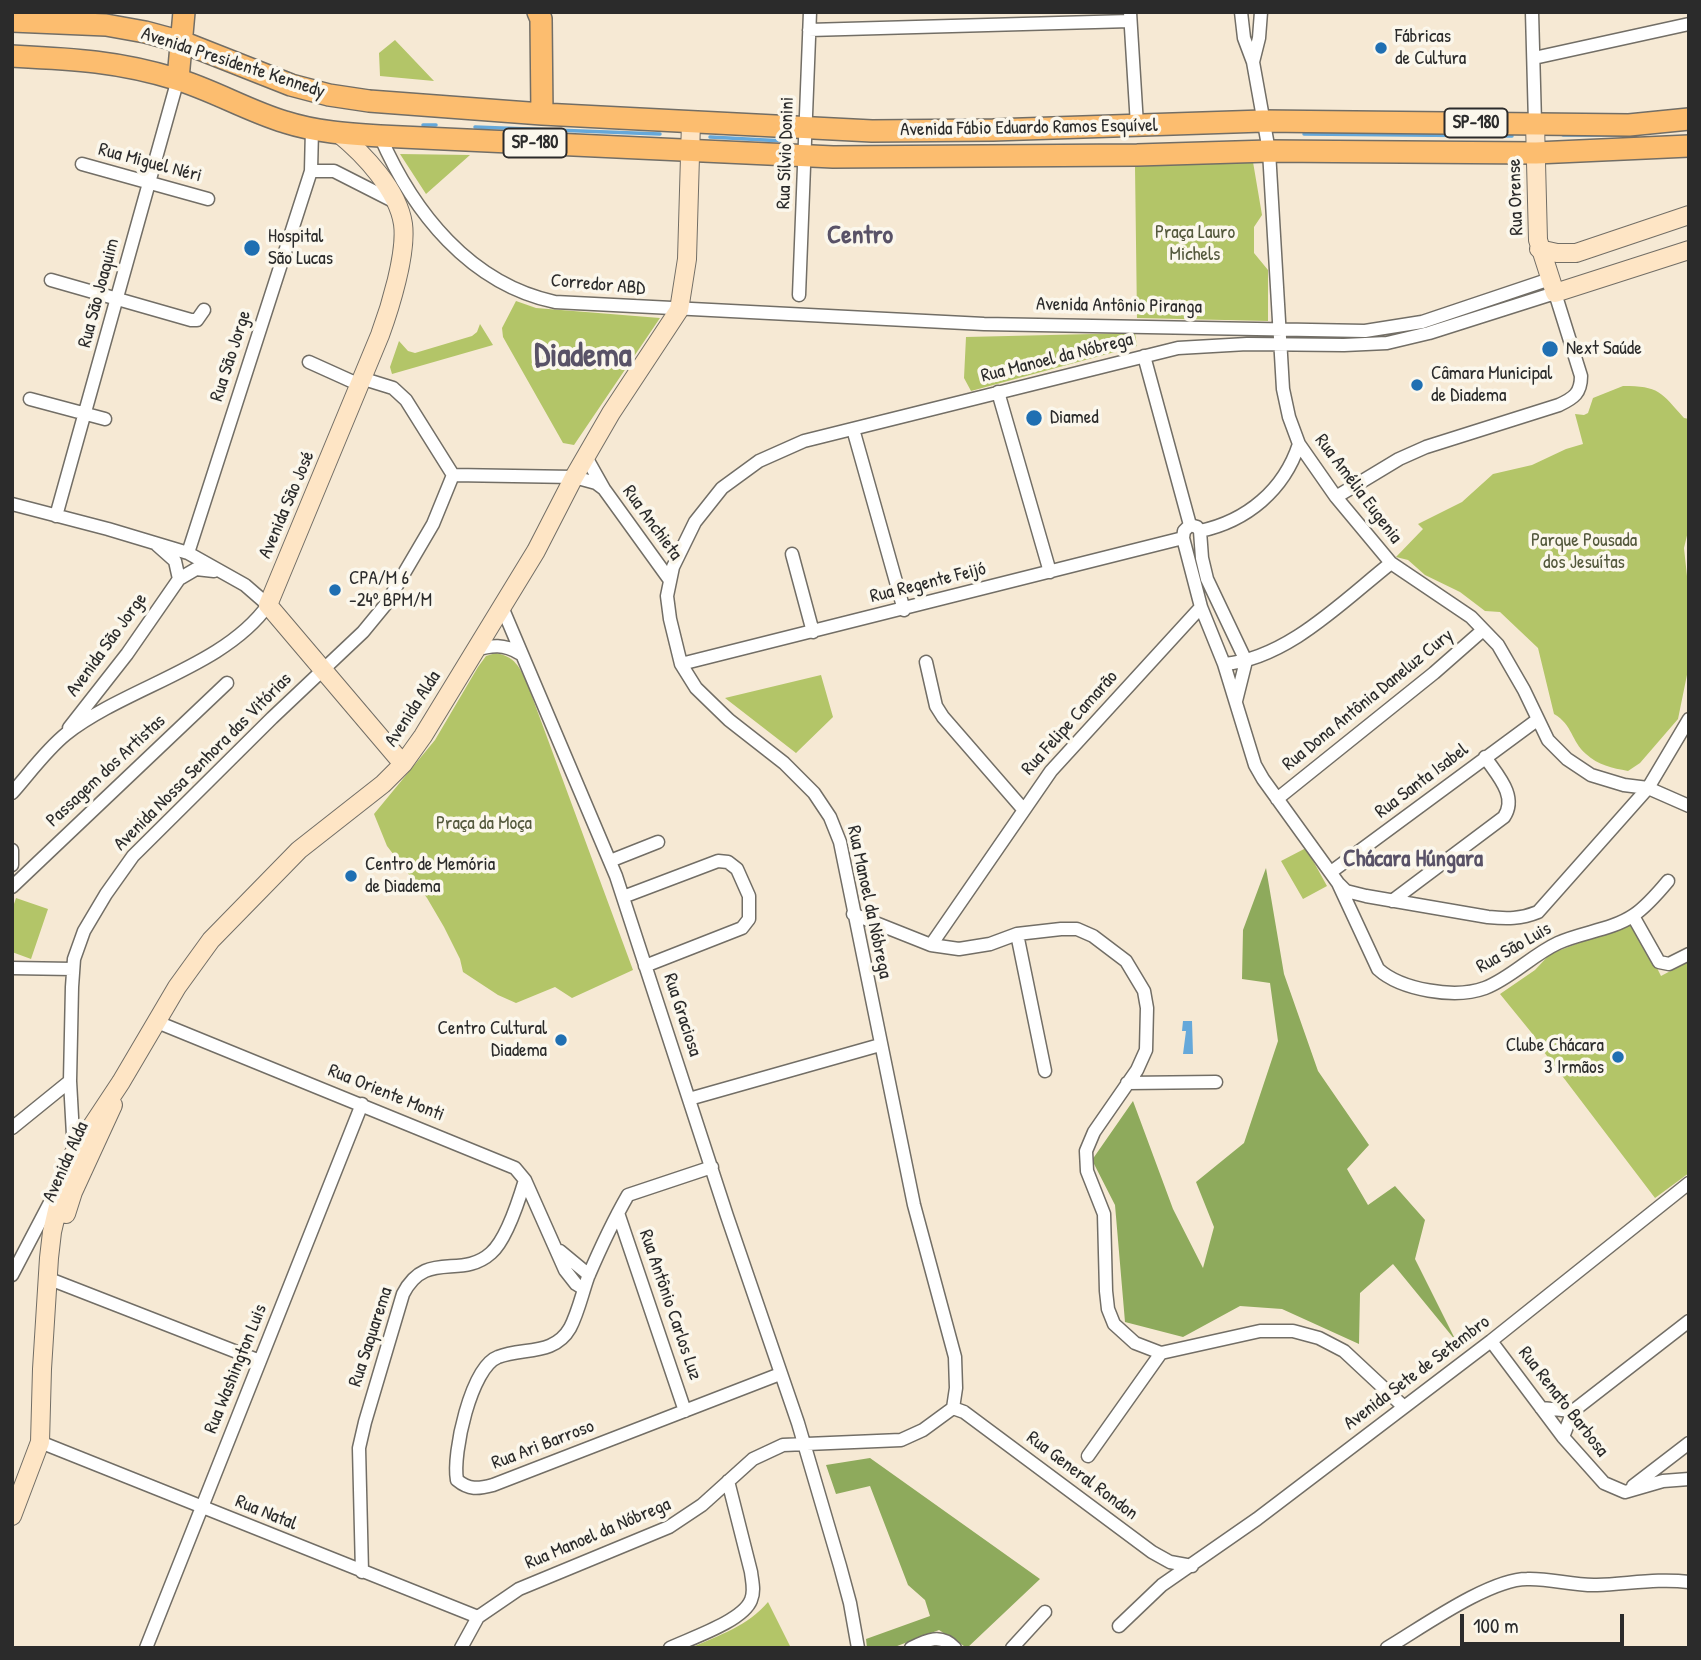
<!DOCTYPE html>
<html>
<head>
<meta charset="utf-8">
<style>
	body { margin:0 }
	#map { position:relative; width:1701px; height:1660px; overflow:hidden; background:#f6e9d4; font-family:"Patrick Hand",sans-serif }
	canvas { display:block }
	.frame { position:absolute; inset:0; border:14px solid #2b2b2b; pointer-events:none }
	.scale { position:absolute; left:1460px; top:1614px; width:164px; height:32px; box-sizing:border-box; border:4px solid #2b2b2b; border-top:0; padding-left:9px; font-size:21px; line-height:24px; white-space:nowrap; color:#2b2b2b; -webkit-text-stroke:5px #fbf7ec; paint-order:stroke }
</style>
</head>
<body>
<div id="map">
<canvas width="1701" height="1660"></canvas>
<div class="frame"></div>
<div class="scale">100 m</div>
</div>
<script>
const context = document.querySelector('canvas').getContext('2d');
context.lineJoin = 'round';
function fillPath(path, color) { context.fillStyle = color; context.fill(path, 'evenodd'); }
function trace(path, color, width, dash) { context.strokeStyle = color; context.lineWidth = width; context.lineCap = dash ? 'butt' : 'round'; context.setLineDash(dash || []); context.stroke(path); }
function label(font, color, halo, rows, align = 'center') {
  context.font = font + ' "Patrick Hand",sans-serif'; context.lineWidth = 7; context.setLineDash([]); context.textBaseline = 'middle'; context.strokeStyle = halo; context.fillStyle = color; for (const [text, x, y, turn = 0] of rows) {
    context.save(); context.translate(x, y); context.rotate((+turn || 0) * Math.PI / 180); context.textAlign = isNaN(turn) ? turn : align; if (halo) context.strokeText(text, 0, 0); context.fillText(text, 0, 0); context.restore();
  }
}
fillPath(new Path2D(`
	M395 40 434 81 380 76 379 53Z
	M400 154 470 155 426 194Z
	M1253 162 1262 215 1254 227V253L1268 270V321L1137 318 1135 167 1152 163Z
	M516 301 536 308 660 318 574 445 563 443 503 337 502 328Z
	M480 324 493 345 392 374 390 367 399 341 408 351 415 353 472 336 477 332Z
	M1135 333 1137 346 971 391 964 378 966 337Z
	M1623 386C1659 386 1661 392 1684 418L1689 419V527L1684 548 1689 595V665L1678 719 1640 763 1628 771C1612 768 1598 765 1586 754 1571 741 1573 725 1554 714L1538 648 1500 612 1485 611 1460 592 1425 575 1408 560 1396 557 1423 529 1418 524 1462 502 1493 474 1532 465 1566 449 1583 444 1575 414 1584 415 1588 413 1593 398Z
	M496 653C515 657 519 666 527 683L633 970 572 998 555 987 516 1003 498 995 463 972 460 959 444 927 427 898 387 846 374 814 435 740 478 667 486 656Z
	M821 675 833 717 796 753 725 698Z
	M1306 848 1327 886 1303 899 1281 861Z
	M16 898 48 909 31 959 12 952V910Z
	M1634 922 1661 976 1689 961V1173L1655 1198 1544 1052 1535 1037 1500 994 1535 970 1550 954Z
	M768 1602 791 1648H691C719 1635 748 1626 768 1602Z`), '#b3c568');
fillPath(new Path2D(`
	M1266 868 1284 974 1318 1071 1369 1145 1347 1169 1368 1205 1395 1186 1425 1220 1415 1259 1456 1341 1393 1264 1360 1293 1359 1344 1282 1309 1240 1306 1183 1337 1125 1322 1115 1205 1092 1160 1133 1101 1173 1209 1203 1268 1214 1227 1196 1182 1244 1143 1278 1041 1270 983 1242 979 1243 930Z
	M870 1458 1040 1579 967 1648 939 1630 892 1648H867L866 1639 930 1616 925 1600 908 1585 870 1486 836 1494 826 1465Z`), '#8eaa5c');
fillPath(new Path2D(`
	M1183 1021H1192L1193 1054H1183L1186 1031H1182Z`), '#65a8da');
trace(new Path2D(`
	M423 125H436
	M475 127 660 134
	M1304 134 1512 136
	M1563 135H1631
	M710 137 783 141`), '#65a8da', 3.5);
const street = new Path2D(`
	M1130 12 1137 125
	M1241 12 1244 38 1253 62
	M1261 12 1259 38 1253 62 1269 151 1283 389 1289 417 1299 444 1336 497 1391 563 1471 617 1498 645 1524 690 1548 740 1567 759 1591 775 1624 785 1648 788 1689 806
	M1532 12 1535 123
	M809 30 1130 21
	M1534 58 1689 24
	M380 136C413 212 470 284 555 302L984 324 1365 331 1422 322 1550 279
	M82 164 208 199
	M311 171H334L395 202
	M51 280 191 320H197L204 310
	M799 295 810 12
	M1144 356 1190 525
	M309 362 360 385
	M364 379 393 388 406 400 453 475
	M998 392 1050 572
	M30 399 105 419
	M853 429 904 610
	M586 457 604 489 669 579
	M453 475 574 477 596 483 604 489
	M12 504 108 529 188 553 245 585 268 605C224 667 126 687 66 734 46 750 29 774 12 793
	M56 516 178 79
	M1200 531C1247 521 1284 490 1299 444
	M157 545 175 561 179 579
	M188 553 311 171 312 129
	M792 554 813 632
	M502 607 616 876 727 1216 798 1423 840 1566 850 1603 858 1648
	M475 650C492 645 504 644 519 653
	M926 662 936 706 943 717 1023 809
	M681 664 1183 538
	M1224 664C1287 659 1343 601 1391 563
	M1236 701 1246 661 1207 579 1202 558 1200 531 1197 527 1190 525 1184 531 1183 538 1201 607 1224 664 1255 765 1263 779 1338 883 1378 969C1401 990 1455 999 1485 988 1511 978 1532 955 1558 943 1582 932 1612 930 1634 915 1647 906 1658 893 1668 881
	M69 728 127 654 179 579 196 569 214 571
	M1277 799 1434 673 1483 630
	M12 850V865
	M610 861 658 842
	M1331 872 1537 720
	M1339 884 1346 891 1366 896 1488 917C1507 919 1521 919 1538 912L1648 788 1689 719
	M12 887 227 683
	M623 897 718 861 728 862 737 869 749 896V919L742 928 645 966
	M1392 901 1504 817C1518 796 1497 775 1485 757
	M853 914 931 945 959 949 990 944 1017 934 1061 929H1077L1093 936 1126 961 1144 991 1147 1008 1146 1050 1137 1070 1094 1132 1086 1151 1087 1171 1104 1214 1106 1291 1108 1309 1114 1324 1135 1343 1161 1353 1260 1331H1293L1319 1338 1344 1351 1404 1407
	M1633 916 1659 962 1669 964 1689 954
	M1017 934 1045 1071
	M931 945 1051 771 1201 607
	M12 968 73 969
	M157 1022 515 1168 525 1180 565 1270 576 1284 584 1289
	M1127 1083 1216 1082
	M689 1099 880 1045
	M12 1128 70 1081
	M74 1153 70 1081 72 987 74 959 84 931 106 894 133 856 272 718 363 632 386 604 433 524 453 475
	M712 1167 628 1195C613 1221 600 1249 588 1277 582 1294 578 1313 570 1328 554 1356 523 1347 498 1357 471 1367 452 1454 457 1480 469 1490 478 1489 493 1485L780 1374
	M618 1213 685 1411
	M560 1251 589 1275
	M12 1275 56 1191
	M47 1278 260 1361
	M1491 1341 1563 1437 1604 1483 1625 1492 1663 1481 1689 1479
	M953 1408 964 1412 1152 1552 1170 1562 1192 1566
	M1541 1408 1573 1411
	M1563 1437 1573 1411 1689 1321
	M40 1442 478 1617
	M1088 1456 1161 1353
	M1633 1486 1689 1443
	M362 1572 359 1448 365 1422 403 1294C426 1249 461 1280 491 1253 506 1240 519 1200 525 1180
	M1119 1626 1162 1585 1257 1519 1491 1341 1689 1183
	M146 1648 362 1104
	M461 1648 478 1617 519 1589 669 1527 702 1505 753 1459 783 1445 901 1440 923 1430 953 1408 956 1388 955 1357 914 1205 840 842 830 817 814 793 784 763 729 720 696 688 681 664 670 619 667 596 673 567 695 522 722 488 759 461 804 441 1178 348 1247 344 1344 345 1387 343 1429 333 1555 293 1581 376C1581 393 1574 398 1559 405L1426 447 1399 459 1336 497
	M670 1648C691 1638 743 1621 751 1600 755 1591 752 1581 751 1572L728 1481
	M911 1648C927 1640 941 1633 955 1648
	M1012 1648 1045 1612
	M1387 1648C1421 1628 1489 1579 1527 1579 1550 1578 1574 1586 1597 1585 1628 1584 1658 1578 1689 1582`);
const secondary = new Path2D(`
	M1535 123 1538 240 1555 293 1689 250
	M338 133C364 154 398 190 403 224 407 253 390 308 380 335L268 605 403 764
	M1539 249 1557 253H1576L1689 215
	M66 1214 73 1192 113 1105
	M12 1516 40 1442 42 1369 49 1258 52 1232 66 1172 74 1153 121 1082 177 987 211 940 299 850 383 784 403 764 423 736 536 551 574 477 611 413 679 310 687 259 691 122`);
const primary = new Path2D(`
	M538 12 541 19 542 114
	M12 21 106 25 145 32 182 42 291 85 329 95 369 101 542 114 872 131 993 130 1263 121 1629 125 1689 119
	M12 56C72 59 118 61 176 79 213 90 248 111 285 122 316 132 348 134 380 136L833 157 1137 155 1269 151 1536 153 1689 146
	M178 79 184 12`);
trace(street, '#726e66', 15);
trace(secondary, '#726e66', 20);
trace(primary, '#726e66', 24);
trace(street, '#fff', 12);
trace(secondary, '#fee5c5', 18);
trace(primary, '#fcbd6f', 21);
for (const [x, y, r, color] of [
	[1381,48,7,"#1f6fb2"],
	[252,248,9,"#1f6fb2"],
	[1550,349,9,"#1f6fb2"],
	[1417,385,7,"#1f6fb2"],
	[1034,418,9,"#1f6fb2"],
	[335,590,7,"#1f6fb2"],
	[351,876,7,"#1f6fb2"],
	[561,1040,7,"#1f6fb2"],
	[1618,1057,7,"#1f6fb2"]
]) { const dot = new Path2D(); dot.arc(x, y, r, 0, 2 * Math.PI); context.fillStyle = color; context.fill(dot); trace(dot, '#fbf7ec', 2.5); }
for (const [x, y, w] of [
	[1476,123,63],
	[535,143,63]
]) { const box = new Path2D(); box.roundRect(x - w / 2, y - 14.5, w, 29, 5); context.fillStyle = '#fbf7ec'; context.fill(box); trace(box, '#2b2b2b', 2); }
label('bold 18px', '#2b2b2b', null, [
	["SP-180",1476,123],
	["SP-180",535,143]
]);
label('19px', '#2b2b2b', '#fbf7ec', [
	["Fábricas",1395,37],
	["de Cultura",1395,59],
	["Hospital",268,237],
	["São Lucas",268,259],
	["Next Saúde",1566,349],
	["Câmara Municipal",1431,374],
	["de Diadema",1431,396],
	["Diamed",1050,418],
	["CPA/M 6",349,579],
	["-24º BPM/M",349,601],
	["Centro de Memória",365,865],
	["de Diadema",365,887],
	["Centro Cultural",547,1029,"right"],
	["Diadema",547,1051,"right"],
	["Clube Chácara",1604,1046,"right"],
	["3 Irmãos",1604,1068,"right"]
], 'left');
label('19px', '#2b2b2b', '#fbf7ec', [
	["Avenida Presidente Kennedy",233,63,18],
	["Avenida Fábio Eduardo Ramos Esquível",1029,128,-1],
	["Rua Sílvio Donini",786,153,-88],
	["Rua Miguel Néri",150,163,15],
	["Rua Orense",1516,197,-92],
	["Corredor ABD",598,285,5],
	["Rua São Joaquim",99,293,-75],
	["Avenida Antônio Piranga",1119,306,1],
	["Rua São Jorge",231,356,-72],
	["Rua Manoel da Nóbrega",1057,358,-14],
	["Rua Amélia Eugenia",1358,489,53],
	["Avenida São José",287,505,-67],
	["Rua Anchieta",652,523,54],
	["Rua Regente Feijó",928,583,-14],
	["Avenida São Jorge",107,645,-54],
	["Rua Dona Antônia Daneluz Cury",1368,700,-39],
	["Avenida Alda",413,709,-57],
	["Rua Felipe Camarão",1070,723,-48],
	["Avenida Nossa Senhora das Vitórias",203,762,-45],
	["Passagem dos Artistas",106,771,-43],
	["Rua Santa Isabel",1422,781,-37],
	["Rua Manoel da Nóbrega",869,902,78],
	["Rua São Luis",1514,948,-30],
	["Rua Graciosa",682,1015,72],
	["Rua Oriente Monti",386,1093,22],
	["Avenida Alda",66,1162,-66],
	["Rua Antônio Carlos Luz",670,1305,71],
	["Rua Saquarema",371,1337,-72],
	["Rua Washington Luis",236,1369,-68],
	["Avenida Sete de Setembro",1417,1373,-37],
	["Rua Renato Barbosa",1563,1402,52],
	["Rua Ari Barroso",543,1445,-21],
	["Rua General Rondon",1082,1476,37],
	["Rua Natal",266,1513,22],
	["Rua Manoel da Nóbrega",598,1534,-23]
]);
label('19px', '#54593d', '#fbf7ec', [
	["Praça Lauro",1195,233],
	["Michels",1195,255],
	["Parque Pousada",1584,541],
	["dos Jesuítas",1584,563],
	["Praça da Moça",484,824]
]);
label('bold 23px', '#595267', '#fbf7ec', [
	["Chácara Húngara",1413,860]
]);
label('bold 26px', '#595267', '#fbf7ec', [
	["Centro",860,236]
]);
label('bold 33px', '#595267', '#fbf7ec', [
	["Diadema",583,357]
]);
</script>
</body>
</html>
